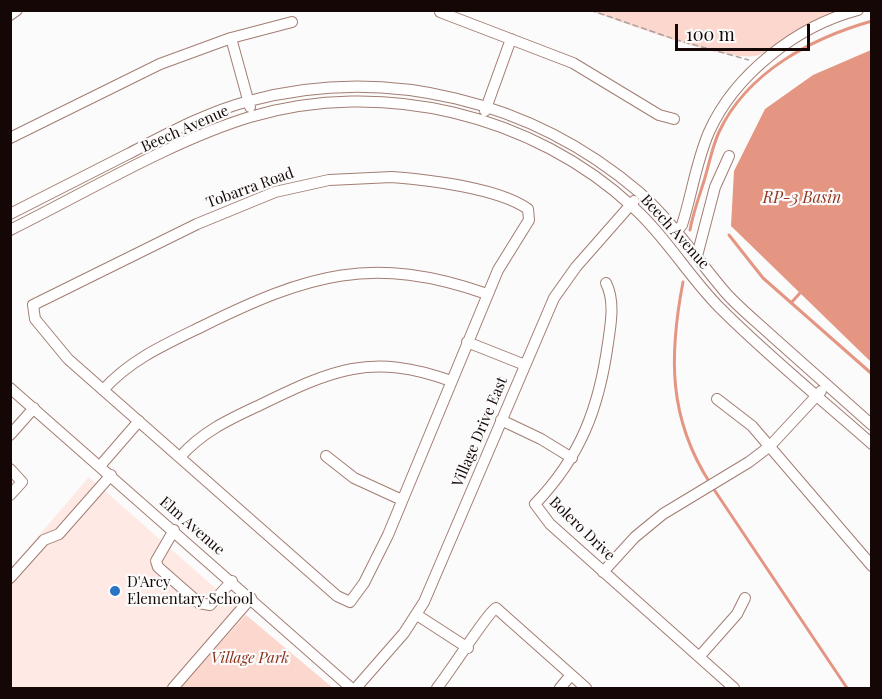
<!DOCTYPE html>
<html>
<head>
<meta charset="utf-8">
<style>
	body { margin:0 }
	#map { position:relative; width:882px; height:699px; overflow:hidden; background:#fbfbfb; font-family:"Playfair Display",serif }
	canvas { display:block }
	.frame { position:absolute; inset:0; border:12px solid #140705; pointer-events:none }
	.scale { position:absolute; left:675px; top:24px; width:135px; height:27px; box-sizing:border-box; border:3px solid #140705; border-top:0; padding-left:8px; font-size:18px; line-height:21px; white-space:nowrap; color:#140705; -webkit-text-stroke:4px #fbfbfb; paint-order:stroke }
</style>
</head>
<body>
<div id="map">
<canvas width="882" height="699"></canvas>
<div class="frame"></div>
<div class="scale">100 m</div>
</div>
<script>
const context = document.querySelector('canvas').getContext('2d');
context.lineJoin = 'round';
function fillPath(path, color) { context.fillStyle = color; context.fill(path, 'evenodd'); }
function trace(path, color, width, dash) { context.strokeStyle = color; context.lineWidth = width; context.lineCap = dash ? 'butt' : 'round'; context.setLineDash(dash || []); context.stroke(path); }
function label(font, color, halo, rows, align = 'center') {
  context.font = font + ' "Playfair Display",serif'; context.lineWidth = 4.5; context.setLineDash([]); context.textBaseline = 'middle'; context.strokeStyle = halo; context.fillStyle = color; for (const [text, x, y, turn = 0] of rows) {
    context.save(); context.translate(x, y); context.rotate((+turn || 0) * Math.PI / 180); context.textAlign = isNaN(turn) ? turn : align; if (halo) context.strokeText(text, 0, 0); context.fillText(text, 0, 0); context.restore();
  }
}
fillPath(new Path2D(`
	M89 477 246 615 179 688H11V568Z`), '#fee9e4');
fillPath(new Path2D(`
	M590 11H845C817 25 788 44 759 55 731 65 621 21 590 11Z
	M246 615 333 688H179Z`), '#fcd7ce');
fillPath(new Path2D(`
	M871 50H872L871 362 731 226 734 171 765 109 813 75Z`), '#e49683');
trace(new Path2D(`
	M690 230C693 213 699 197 704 181 709 165 712 147 719 132 747 72 812 38 872 21
	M729 235 763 278 872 374
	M683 282C669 355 668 418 710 483
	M791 303 800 293
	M713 488 847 688`), '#e49683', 3);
const minor = new Path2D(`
	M440 12 573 63 659 115 674 119
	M10 15 17 10
	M231 38 250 107
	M485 111 511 39
	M10 138 160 64 231 38 292 22
	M392 177C429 180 498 188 528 209L529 220 498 270 388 535 364 583 350 602 337 596 68 359 35 319 33 305 197 224 275 192 329 180Z
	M10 214C50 194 89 174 128 154 167 134 207 112 249 101 387 64 532 101 639 192 672 221 696 258 725 292 739 308 757 322 773 337 806 366 839 396 872 425
	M10 230C85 193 171 141 250 117 382 78 533 114 634 208 667 238 689 277 720 308 768 356 821 399 872 444
	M677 231 682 225C692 194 696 162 709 132 735 74 797 26 858 10
	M697 256 715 187 729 156
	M606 283C615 301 611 323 608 343 599 408 581 456 535 504L550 524 734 688
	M467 342 525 365
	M10 388 351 688
	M103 390C131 359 166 344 203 326 309 274 372 254 487 294
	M717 399 752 426 872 566
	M501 420 541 439 572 458
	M10 435 34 408
	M326 456 354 478 402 500
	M180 457C203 431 230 419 260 405 332 370 371 352 451 381
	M100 466 139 421
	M10 469 22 482 10 495
	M174 530 156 561 158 567 199 603 210 605 232 581
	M603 572 635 537 663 514 749 462 770 446 821 391
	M10 578 44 540 59 534 111 475
	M417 615 468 648
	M699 657 737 614 745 598
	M173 688 251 598
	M356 688 404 633 424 602 554 298 576 267 634 201
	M437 688C448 675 488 612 496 608L586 688
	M560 688 571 675`);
trace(minor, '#a37d73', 12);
trace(new Path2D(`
	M590 10 677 40 749 60`), '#a6a2a1', 1.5, [6, 3]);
trace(minor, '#fff', 10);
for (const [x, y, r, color] of [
	[115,591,6,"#2a74c4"]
]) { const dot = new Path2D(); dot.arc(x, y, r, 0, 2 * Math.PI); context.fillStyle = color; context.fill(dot); trace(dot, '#fbfbfb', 2); }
label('15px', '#140705', '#fbfbfb', [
	["Beech Avenue",185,129,-24],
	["Tobarra Road",250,188,-20],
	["Beech Avenue",675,232,48],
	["Village Drive East",480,432,-67],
	["Elm Avenue",192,526,41],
	["Bolero Drive",582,529,44]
]);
label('15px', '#140705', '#fbfbfb', [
	["D'Arcy",127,582],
	["Elementary School",127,599]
], 'left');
label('italic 15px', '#892e18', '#fbfbfb', [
	["Village Park",250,658]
]);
label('italic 16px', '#913520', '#fbfbfb', [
	["RP-3 Basin",802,198]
]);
</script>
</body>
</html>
